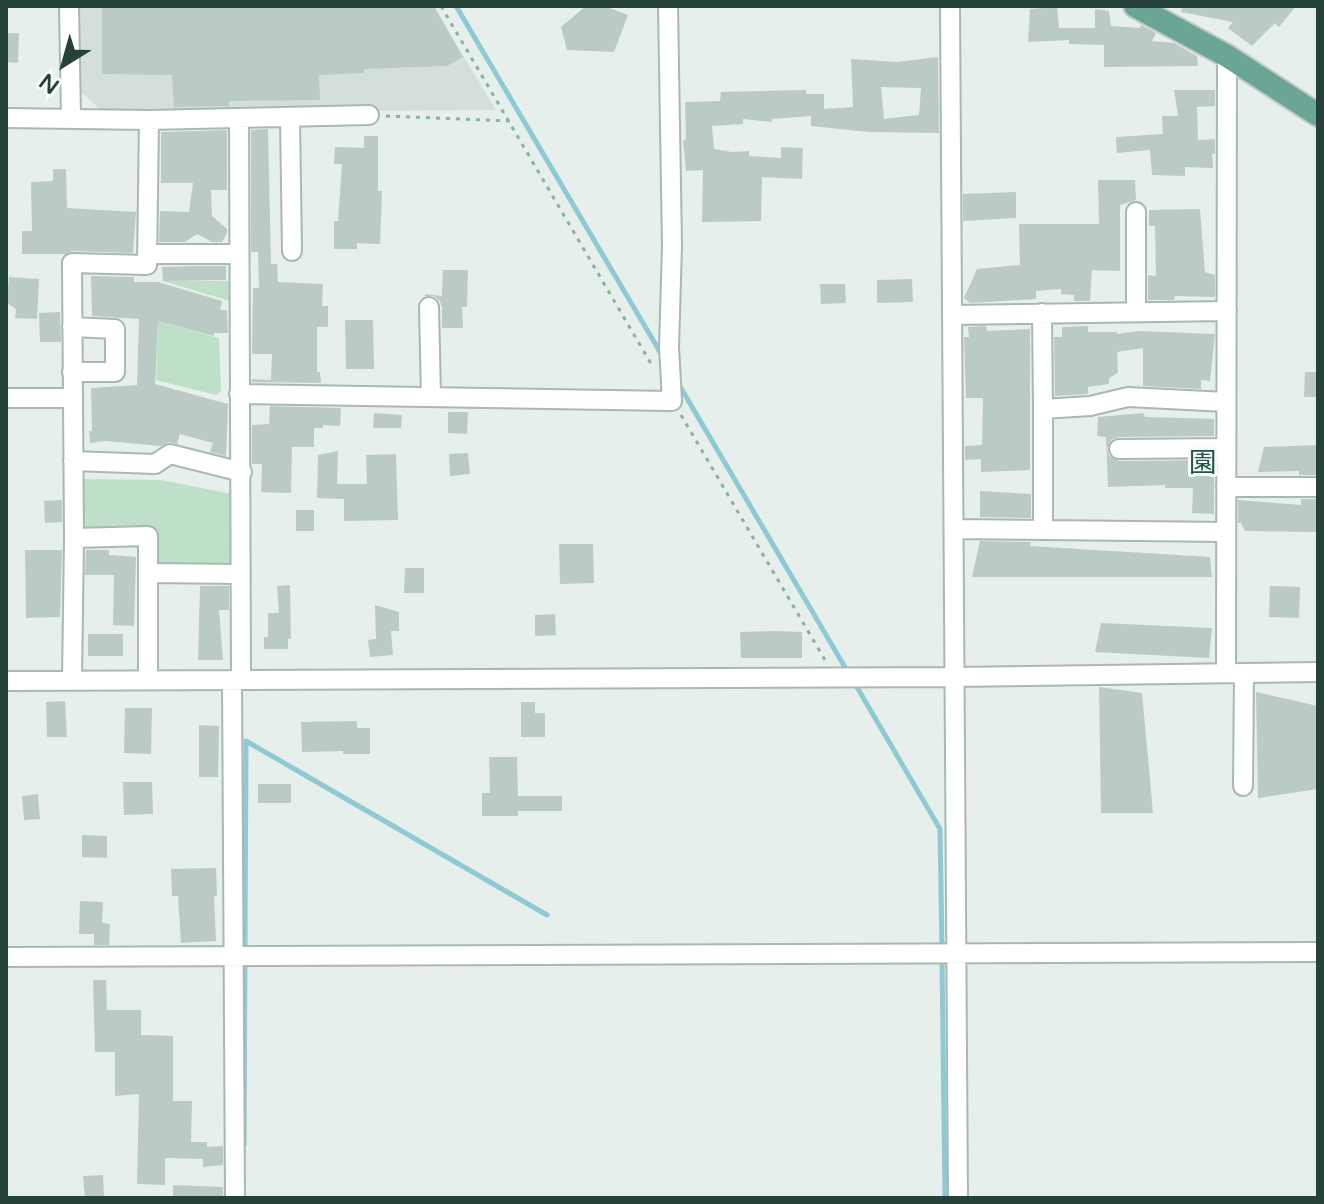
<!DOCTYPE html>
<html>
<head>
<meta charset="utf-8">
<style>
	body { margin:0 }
	#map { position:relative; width:1324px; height:1204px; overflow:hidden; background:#e6efeb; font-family:"Varela Round",sans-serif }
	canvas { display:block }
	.frame { position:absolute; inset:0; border:8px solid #24423a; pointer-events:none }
	.north { position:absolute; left:24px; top:24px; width:80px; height:80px; -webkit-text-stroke:6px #f7fbf9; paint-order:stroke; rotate:217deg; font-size:22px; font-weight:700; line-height:32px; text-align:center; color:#24423a }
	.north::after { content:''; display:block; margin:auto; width:28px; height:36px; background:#24423a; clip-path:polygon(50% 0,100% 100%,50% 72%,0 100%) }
</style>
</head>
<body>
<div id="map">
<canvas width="1324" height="1204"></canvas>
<div class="frame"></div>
<div class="north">N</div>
</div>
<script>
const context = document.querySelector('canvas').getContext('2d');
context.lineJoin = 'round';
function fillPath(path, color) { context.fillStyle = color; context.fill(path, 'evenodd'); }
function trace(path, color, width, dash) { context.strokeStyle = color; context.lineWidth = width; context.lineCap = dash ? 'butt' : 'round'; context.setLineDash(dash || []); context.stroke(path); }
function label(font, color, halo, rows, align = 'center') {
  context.font = font + ' "Varela Round","Noto Sans JP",sans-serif'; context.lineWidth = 6; context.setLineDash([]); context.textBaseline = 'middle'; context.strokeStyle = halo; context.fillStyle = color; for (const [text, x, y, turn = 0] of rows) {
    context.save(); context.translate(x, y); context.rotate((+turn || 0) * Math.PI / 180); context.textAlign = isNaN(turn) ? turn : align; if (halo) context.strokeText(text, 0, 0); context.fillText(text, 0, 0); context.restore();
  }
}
fillPath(new Path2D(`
	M75 6H433L496 110 104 113 76 87Z`), '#d4dfda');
fillPath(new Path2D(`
	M163 281H230V301Z
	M158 321 219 338 221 391 216 395 156 380Z
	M81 479 161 480 232 494V563L226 568 162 567 155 562 154 533 88 532 81 524Z`), '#bfe0c8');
trace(new Path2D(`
	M456 6 663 357
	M678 383 849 674
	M854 682 940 829 942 949
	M942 959 945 1198
	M244 1145 246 741 547 915`), '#8ec9d4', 5);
fillPath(new Path2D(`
	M102 6H434L463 57 447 66 364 69V73L319 75 320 100 229 101V106L174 107 172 75 102 74Z
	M586 6H604L628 15 614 52 567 50 561 27Z
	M1182 6H1296L1279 27 1275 23 1252 46 1228 28 1233 22 1181 12Z
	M1057 7 1059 28H1095V9L1109 11 1111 26 1140 28 1141 25 1156 33 1152 41 1174 43 1197 56 1198 66 1104 67V45L1069 44V40L1028 42 1030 9Z
	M6 33H19L18 63 6 62Z
	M938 57 939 133 869 132 811 126V116L772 119V122L743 119V124L712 126 714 149 732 152 749 151V156L781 158V147L803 148 802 179 762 177 761 221 702 222 703 170 686 171 683 140H686L685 102 720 101 721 92 806 90V94H824V109L853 107 851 59 897 62ZM881 87 921 88 919 115 884 119Z
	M1174 90H1215V106L1197 107 1198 140 1215 139V154L1212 153 1213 168 1185 167V176L1152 175 1150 150 1117 153 1116 137 1163 134 1162 116H1178Z
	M268 129 271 264H277L278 282 323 284 322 306H328V327H317V372H320L321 383 252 382V379L271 380 272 354H252L253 288H259L258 252H251V130Z
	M227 130V190H211L212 216 227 229V233L222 242H212L197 234 185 242H159L160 211 189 212 193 183H161V132Z
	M364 136H378V191H382L380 244 357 243V249H334V221H338L342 164H334L335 147 364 148Z
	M53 169H66L67 208 136 212 133 253 72 251 65 254H22V231H32L31 182 53 181Z
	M1098 180H1135L1136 200 1120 205V271L1092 270 1090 301H1074V295L1061 294V289L1036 291V299L970 303 964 298 977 269 1020 265 1019 224H1099Z
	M1016 192V218L963 221V194Z
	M1200 209 1205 272 1215 275V297L1175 296 1174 300H1148V275L1156 276 1155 226H1149V210Z
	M194 266H226V280L163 281 162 267Z
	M443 270H468L467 307H462L463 328H442V308L440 301 434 296H425V294L442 296Z
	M91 276 134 277V282H158L222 301 220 310H227L228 333H214V336L158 321 155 384 228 404 226 456 210 452 213 443 180 434 177 444 169 442 161 446 106 441 90 443 89 431H92L91 388 137 385 139 319 92 316Z
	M9 277 39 279 37 319 15 318 16 309 7 303Z
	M912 279 913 302 877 303V280Z
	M820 284H845L846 303 821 304Z
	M60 312 61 342H40L39 313Z
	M345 320H373L374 369H346Z
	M986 326 987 331 1030 329V470L981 472V459L965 460V446L982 445 983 398H966L964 337H969L968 327Z
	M1088 326V332H1117V334L1139 331 1215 334 1210 381 1201 380V389L1143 386V348L1117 352 1118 373 1109 378V384L1088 387V394L1055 396 1054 337H1062V327Z
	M1305 372H1318V397H1304Z
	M270 406 341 408 340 426 323 425V428H314V447H292L291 493 261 492 262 464H252V425L269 424Z
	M448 412H468L467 434 448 433Z
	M374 413 402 415 401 428H373Z
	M1143 413 1145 417 1214 419V436L1119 437 1112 439 1107 448 1109 456 1119 461 1214 460V514L1192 513 1193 488H1165V485L1108 487 1106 437 1097 436 1098 417Z
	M1318 445V475H1299V471L1258 472 1264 447Z
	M338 451 337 484H367L366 455 396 454 398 520 344 521V499L317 498 318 455Z
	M468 453 470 474 450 476 449 454Z
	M980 491 1031 494V518L980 517Z
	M1301 499H1318V532L1245 531 1241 523H1238V500L1301 505Z
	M62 500V522L45 523 44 501Z
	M296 510H314V531H296Z
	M980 541 1031 542 1030 546 1210 557 1212 577H972Z
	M559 544H593L594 583 560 584Z
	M25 550H62L60 617 26 618Z
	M86 550H109V555L136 557 134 626 113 625 114 575H85Z
	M405 568H424V593H404Z
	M290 585 291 639H288V649H264V637H268V613H279L277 586Z
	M200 586H229V610H219L223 660H198Z
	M1270 586 1300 587 1299 618 1269 617Z
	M375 605 399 612V631H391L393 655 370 657 368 640 376 639Z
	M555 614 556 635 535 636V615Z
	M1101 623 1212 628 1209 658 1095 652Z
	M774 631 802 632V658H741L740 632Z
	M88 634H123V656H88Z
	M1099 687 1142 693 1153 813H1101Z
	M1256 692 1318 706V789L1258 798Z
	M65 701 67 737H47L46 702Z
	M521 702H535V713H545V737H521Z
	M125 708H152L151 754 124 753Z
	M357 721V728H370V754H343V751L302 752 301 722Z
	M199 725 219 726 218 777H199Z
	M489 757H517L518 796H562V811H518V816H482V793H490Z
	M123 782H152L153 814 124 815Z
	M258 784H291V803H258Z
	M38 794 40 819 24 820 22 796Z
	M82 835 107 836V858L82 857Z
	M216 868 217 896H214L216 941 181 943 178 896H172L171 869Z
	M80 901 103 902 102 923 110 924 109 945H94V934H79Z
	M93 980H106L107 1010H141V1035L173 1036V1101H192L191 1142H207V1147L223 1146V1165L203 1167V1159L165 1158V1185L137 1184 139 1094 115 1096V1052H95Z
	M103 1175 104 1198H85L83 1176Z
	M173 1185 223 1187V1198H173Z`), '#bbcac4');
const minor = new Path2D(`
	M69 6 71 118
	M950 6 958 1198
	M290 117 292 251
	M6 118 149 120 369 115
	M239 119 241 680
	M147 254H239
	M429 307 431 397
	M1136 312V212
	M1042 313 1043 409 1090 406 1128 397 1226 402
	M952 315 1227 311
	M72 327 115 329V372H72
	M239 394 672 401 669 347 672 246 668 6
	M6 398H72
	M1119 449 1226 448
	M73 461 155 464 170 454 242 472
	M1226 487H1318
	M954 529 1226 532
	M1043 530V409
	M149 573 240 574
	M1226 673 1227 56
	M148 680V536L74 538 72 263 147 265 149 120
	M232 680 235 1198
	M6 681 955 677 1318 672
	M72 681 74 538
	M1243 786 1244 673
	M6 957 1318 952`);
const major = new Path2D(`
	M1135 6 1227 56 1318 115`);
trace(minor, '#a8b8b2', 22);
trace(major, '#c2cac8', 26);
trace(new Path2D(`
	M441 6 653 367
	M386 116 510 121
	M681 415 825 660`), '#86b3a5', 3, [4, 6]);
trace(minor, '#fff', 18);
trace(major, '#6aa596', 22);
label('28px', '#1f5548', '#f7fbf9', [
	["園",1203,465]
]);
</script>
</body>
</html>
